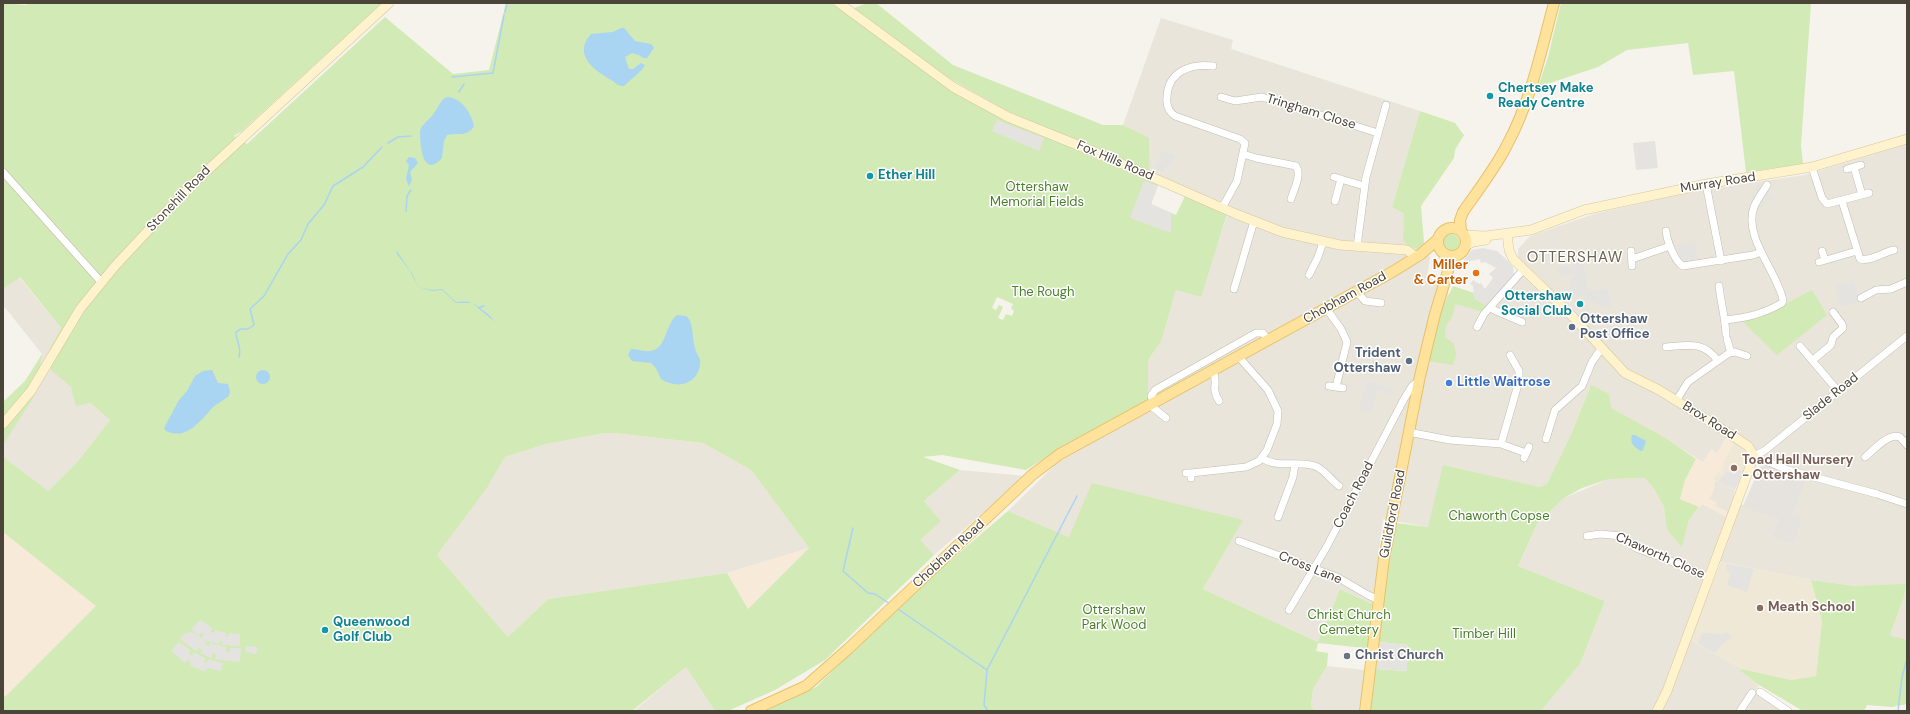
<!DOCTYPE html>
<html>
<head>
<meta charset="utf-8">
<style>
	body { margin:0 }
	#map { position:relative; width:1910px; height:714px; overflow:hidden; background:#f6f3ec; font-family:"DM Sans",sans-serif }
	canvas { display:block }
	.frame { position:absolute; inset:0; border:4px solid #4b4439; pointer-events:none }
</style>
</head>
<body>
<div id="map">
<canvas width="1910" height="714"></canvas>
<div class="frame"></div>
</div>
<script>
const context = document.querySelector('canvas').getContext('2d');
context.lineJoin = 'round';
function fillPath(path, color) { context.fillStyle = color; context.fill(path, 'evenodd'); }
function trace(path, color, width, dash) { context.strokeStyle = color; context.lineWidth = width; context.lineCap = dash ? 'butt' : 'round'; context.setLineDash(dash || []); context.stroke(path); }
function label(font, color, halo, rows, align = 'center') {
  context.font = font + ' "DM Sans",sans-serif'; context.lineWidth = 3; context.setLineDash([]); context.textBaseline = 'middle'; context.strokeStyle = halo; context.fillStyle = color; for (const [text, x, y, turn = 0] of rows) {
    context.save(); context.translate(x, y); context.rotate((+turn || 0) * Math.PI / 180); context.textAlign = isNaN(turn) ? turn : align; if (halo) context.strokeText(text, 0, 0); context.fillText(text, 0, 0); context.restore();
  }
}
fillPath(new Path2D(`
	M1161 18 1233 40 1231 49 1420 111 1392 207 1404 214 1409 246 1420 250 1430 257 1427 277 1441 282 1454 303 1483 311 1518 271V249L1530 236 1594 214 1677 195 1735 185 1805 175 1907 144V640L1890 635 1904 597 1906 585 1855 586 1811 580 1721 562 1711 559 1684 631 1692 641 1742 669 1741 672 1759 685 1755 691 1785 711H1541L1580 664 1605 601 1518 566 1537 524 1564 498 1609 479 1645 478 1654 489 1664 507 1666 525 1682 546 1689 520 1702 504 1726 516 1709 499 1715 486 1713 485 1715 481 1735 489 1733 501 1778 519 1772 536 1802 519 1793 515 1804 481 1787 476 1764 464 1726 438 1717 454 1702 462 1666 438 1610 408 1591 385 1572 432 1547 484 1539 487 1503 480 1428 527 1383 519 1372 604 1340 589 1318 642 1203 589 1242 520 1069 537 1008 511 1057 463 1148 410V360L1161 342 1176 290 1218 243 1230 206 1150 172 1149 139 1123 125Z
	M19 277 61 328 49 349 71 387 110 420 78 461 47 492 3 488V429L42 354 3 305V289Z
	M605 433H614L703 443 751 470 809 548 727 573 548 599 508 637 437 555 487 488 505 457 546 444Z
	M960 470 1026 476 934 555 919 540 941 521 924 501Z
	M1327 666 1365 670 1359 711H1315L1311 706 1313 689Z
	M686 667 715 711H638L636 709Z`), '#eae5da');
fillPath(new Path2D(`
	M1726 438 1734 442 1723 463 1721 473 1719 472 1713 480 1715 481 1713 485 1715 486 1709 499 1717 502 1715 506 1727 511 1726 517 1702 504 1699 507 1680 499 1685 480 1696 459 1703 462 1711 449 1717 453Z
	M3 532 97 606 6 697 3 696Z
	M809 548 748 609 727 573Z`), '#f7ead8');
fillPath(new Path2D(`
	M1764 464 1787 475 1805 481 1793 515 1802 518 1793 543 1772 536 1778 519 1743 506 1760 467Z`), '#e6e2dd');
fillPath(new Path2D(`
	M1734 442 1744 449 1748 456 1747 465 1735 489 1713 480 1718 472 1721 473 1723 463Z
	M1721 562 1811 580 1822 621 1816 676 1791 680 1742 669 1692 641 1690 637Z`), '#efe8d6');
fillPath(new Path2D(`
	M3 3 26 5 29 3H382L242 131 234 136 247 144 385 17 453 74 489 70 506 3H832L899 53 949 87 994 114 1158 185 1151 204 1176 215 1186 194 1227 214 1201 297 1176 290 1161 342 1148 360V402L1064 446 1026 470 942 455 923 457 960 470 924 501 941 521 920 540 934 555 825 660 775 690 728 711H715L686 667 632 711H3V696H6L96 606 3 532V457L48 491 78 461 110 420 90 403 76 406 71 387 51 370 49 349 61 328 20 277 3 289ZM997 297 1013 304 1011 308 1014 311 1012 316 1006 314 1003 320 998 318 1003 307 999 305 996 310 992 308ZM605 433H614L703 443 751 470 809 548 748 609 727 573 548 599 508 637 437 555 487 488 505 457 546 444Z
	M867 3H876L953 65 1103 125H1123L1149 138 1150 172 1007 111 938 72 852 9Z
	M1561 3H1811L1801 145 1803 164 1746 172 1734 71 1693 75 1688 43 1627 50 1598 67 1538 87 1548 57Z
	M1420 111 1455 123 1464 135 1455 150 1454 158 1421 206 1424 243 1420 250 1409 246 1403 241 1404 214 1392 207Z
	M1442 243a9 9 0 1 1 18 0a9 9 0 1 1-18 0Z
	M1453 286 1474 293V298L1487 306 1484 312 1455 304C1454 308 1454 313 1452 317 1446 326 1444 326 1446 338L1454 344 1456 355 1453 365 1427 361 1442 309Z
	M1812 290 1827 315 1777 355 1742 321 1766 314Z
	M42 354 36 393 3 445V402L25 381Z
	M1591 385 1609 394 1611 408 1666 438 1696 459 1685 480 1680 499 1699 507 1689 520 1682 547 1669 532 1666 525 1664 507 1654 489 1645 478 1609 479 1582 488 1564 498 1537 524 1518 566 1605 601 1580 664 1541 711H1370L1376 669 1406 671 1408 645 1379 642 1385 583 1396 523 1428 527 1443 465 1539 487 1547 484 1572 432Z
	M1092 483 1243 520 1203 589 1318 642 1340 589 1372 604 1367 660H1364V648L1318 643 1316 651 1328 653 1327 666 1313 689 1311 706 1315 711H766L816 687 916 590 1008 511 1069 537Z
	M1811 580 1855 586 1906 584 1904 597 1890 635 1907 640V704L1892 707 1867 705 1864 711H1803L1759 685 1740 671 1742 669 1791 680 1816 676 1822 621Z`), '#d2eab5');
fillPath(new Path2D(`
	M997 120 1044 138 1039 151 992 131Z
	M1655 141 1658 168 1636 170 1633 143Z
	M1163 151 1175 155 1170 165 1166 166 1163 172 1155 168Z
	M1144 181 1158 186 1151 204 1171 213V233L1130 218Z
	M1757 184 1773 197 1771 201 1766 199 1761 208 1755 206 1749 221 1748 211Z
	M1695 242 1698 260 1682 263 1677 246Z
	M1483 248 1497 251 1506 259 1513 267 1514 276 1487 306 1474 298 1473 286 1470 284 1473 280 1479 284 1481 283 1485 289 1493 278 1489 274 1496 268 1485 262 1481 263 1480 259 1473 261 1472 260 1465 266 1460 264 1472 250Z
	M1577 261 1578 264H1583L1588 290 1608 289 1611 304 1610 306 1605 309 1597 303 1587 301 1582 296H1572L1567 300 1563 296 1570 290H1573L1568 282 1575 276 1572 272 1564 277 1557 270 1560 267 1574 266 1573 262Z
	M1854 280 1860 301 1841 307 1835 286Z
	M1368 381 1394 389 1393 394 1378 390 1371 414 1358 410Z
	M1738 470 1744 472 1735 489 1718 482 1727 471 1735 475Z
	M1727 564 1754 569 1747 592 1727 585 1730 574 1726 568Z
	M200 620 213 628 210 632 214 633 215 630 226 633 225 636 228 637 229 633 240 634V646L222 645 223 642 220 641 219 644 210 642 202 638 204 634 201 633 199 636 191 629Z
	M190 631 207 641 205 645 209 646 210 643 226 647V652H230V648H241L240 662 215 659 216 655 213 653 211 658 200 653 202 650 199 648 196 651 180 639 186 632 188 634Z
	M1726 632 1732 637 1720 646 1715 653 1698 644 1702 633 1723 634Z
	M179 642 190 650 189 654 192 656 194 652 205 658 204 662 207 663 208 659 223 663 221 671 207 668 205 672 190 665 191 661 187 660 185 663 171 651Z
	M1379 642 1408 645 1407 671 1376 669Z
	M246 646 257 647V653L253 654 245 651Z`), '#e5e3e0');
fillPath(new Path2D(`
	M621 28H624L635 41 651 44 654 48 647 58H643L639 55 632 53 625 57 629 69H633L641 63 645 65C641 73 630 79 624 86 618 86 617 84 613 81 595 71 572 55 591 34L613 32Z
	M447 97C461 97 472 114 474 126 467 138 457 132 447 135L444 141 442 158C422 180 420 143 420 131 421 126 426 122 430 118 437 112 439 100 447 97Z
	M409 157 415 158 418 163 410 172 412 180 409 186 406 179 409 165 406 161Z
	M396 250 413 275 418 287 432 290 442 289 456 302C465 301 471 301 478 307L484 305 485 307 480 308 488 314 495 322 472 303H456L442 290 432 291 418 287 410 271 397 254Z
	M677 315 686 316 689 319C694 329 692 341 696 352 698 356 701 359 700 363 699 384 677 390 661 379L656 368 651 363 632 361 628 355 631 349C637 349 644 352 650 351 667 350 665 324 677 315Z
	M212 370 218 383 228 384 230 391 229 396C224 400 218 403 213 407 201 420 187 441 166 431L164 428 179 400 187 391 195 376 203 371Z
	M256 377a7 7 0 1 1 14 0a7 7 0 1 1-14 0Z
	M1632 435H1635L1646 441 1643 450 1641 451C1633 446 1630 444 1632 435Z`), '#a9d4f2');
trace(new Path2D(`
	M505 12 507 3
	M452 77 493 73 504 15
	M459 92 464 84
	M388 143 398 137 411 136
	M406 211 407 196 411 190
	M239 357C242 348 236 341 236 332L241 329H248L254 325 250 309 264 296 288 254 301 240 308 224 324 205 333 186 363 167 382 147
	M853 528 843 571 868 593 875 594 890 604
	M898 609 987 670
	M988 711 984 705 987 670 1077 496
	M1898 711 1902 677 1907 659`), '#a9d4f2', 1.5);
const street = new Path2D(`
	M1213 66C1190 63 1168 72 1167 97 1166 105 1168 111 1175 116L1240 139 1245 143 1237 181 1222 208
	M1221 97 1235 101 1262 97 1378 133
	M1243 154 1256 158 1296 166C1302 175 1294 189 1291 199
	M1812 167 1822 198 1827 204 1869 193
	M1854 167 1862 195
	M1847 169 1861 165
	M3 172 102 283
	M1334 177 1364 186
	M1706 184 1721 261
	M1335 201 1341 179
	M1842 201 1860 259C1871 262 1883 252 1894 250
	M1666 231C1667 241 1675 262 1683 266L1753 255 1761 252
	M1357 247 1366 177 1386 105
	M1631 251 1632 266
	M1822 251 1825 260
	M1632 259 1670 246
	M1819 262 1857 251
	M1309 275 1318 257 1323 242
	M1719 286C1721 303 1725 317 1726 334
	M1234 289 1254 221
	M1357 292 1365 301 1381 303
	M1861 298 1876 290 1891 289 1907 282
	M1491 307 1494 310 1522 322
	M1326 308 1341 329 1347 342 1336 387
	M1725 320C1746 318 1763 314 1782 303L1783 300C1777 271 1743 237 1754 207 1757 199 1763 192 1767 185
	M1477 327 1484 314 1524 269
	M1727 339 1731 353
	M1800 346 1838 391
	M1666 347C1688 345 1704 341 1718 361
	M1813 360 1831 345 1833 337 1843 328 1842 324 1833 312
	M1213 371C1219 383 1210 387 1219 401
	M1329 386 1343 388
	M1676 401 1688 382 1729 353 1735 352 1747 356
	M1154 404 1151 396 1155 390 1256 333H1263L1268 340
	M1151 406 1166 418
	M1408 432 1450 440 1501 444 1526 453
	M1546 439 1555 410 1582 386 1592 362 1601 349
	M1501 444 1519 381V371L1510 355
	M1754 456 1764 451 1907 336
	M1754 456 1788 470 1877 494 1907 504
	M1865 457C1873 451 1889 432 1900 437L1907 445
	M1262 458C1278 469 1298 460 1315 466 1324 469 1331 480 1339 486
	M1524 458 1529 447
	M1186 473H1191V478
	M1191 473 1246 467 1259 461 1267 450 1277 424 1278 411 1268 390 1238 356
	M1278 517 1293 477 1295 464
	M1587 536 1600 534 1621 536 1636 548 1666 559 1709 578
	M1239 541 1337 577 1368 595 1379 600
	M1289 610 1326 548 1404 399 1412 386 1419 381
	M1760 692 1788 711
	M1740 711 1752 693`);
const secondary = new Path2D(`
	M839 3 953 87 1008 117 1097 153 1236 214 1282 232 1340 245 1407 250 1416 257
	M1507 234 1509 250 1513 259 1573 317 1625 373 1659 390 1722 429 1748 446 1754 456 1667 691 1657 711
	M1464 235 1486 236 1531 230 1584 210 1706 184 1812 167 1907 139
	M1465 246 1473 242 1486 240
	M3 424 31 391 80 309 115 266 157 221 197 180 389 3`);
const primary = new Path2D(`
	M1438 242a14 14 0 1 1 28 0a14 14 0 1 1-28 0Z
	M1461 231 1460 220 1463 212C1478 190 1495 169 1507 145 1531 101 1541 51 1554 3
	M751 711 806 686 848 649 1032 475 1060 454 1394 271 1421 254 1437 240
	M1365 711 1384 558 1420 376 1435 314 1448 271 1445 255`);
trace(street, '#c2bbae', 8);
trace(secondary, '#d6c79b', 10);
trace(primary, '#e6c16a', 12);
trace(street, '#fff', 7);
trace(secondary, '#fff3cd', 9);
trace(primary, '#ffe39c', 10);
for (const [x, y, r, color] of [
	[1490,96,4,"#0f9aa8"],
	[870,176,4,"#0f9aa8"],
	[1476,273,4,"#e8710a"],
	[1580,304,4,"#0f9aa8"],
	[1572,327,4,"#5c6f8a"],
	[1409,361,4,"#5c6f8a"],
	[1449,383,4,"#3f7fe0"],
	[1734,468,4,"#8d6e63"],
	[1760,608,4,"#8d6e63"],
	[325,630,4,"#0f9aa8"],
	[1347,656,4,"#6b7280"]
]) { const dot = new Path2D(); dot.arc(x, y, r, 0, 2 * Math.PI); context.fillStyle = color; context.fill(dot); trace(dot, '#fff', 1.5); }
label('bold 13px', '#0d838f', '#fff', [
	["Chertsey Make",1498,89],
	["Ready Centre",1498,104],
	["Ether Hill",878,176],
	["Ottershaw",1572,297,"right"],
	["Social Club",1572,312,"right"],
	["Queenwood",333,623],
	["Golf Club",333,638]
], 'left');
label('13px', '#4b4439', '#fff', [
	["Tringham Close",1311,112,17],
	["Fox Hills Road",1115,161,23],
	["Murray Road",1718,183,-9],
	["Stonehill Road",179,199,-46],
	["Chobham Road",1345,298,-29],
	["Slade Road",1831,397,-39],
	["Brox Road",1709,421,32],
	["Coach Road",1354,495,-63],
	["Guildford Road",1393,514,-79],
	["Chobham Road",949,554,-43],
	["Chaworth Close",1660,556,24],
	["Cross Lane",1310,568,22]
]);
label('13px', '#4a7f2a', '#fff', [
	["Ottershaw",1037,188],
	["Memorial Fields",1037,203],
	["The Rough",1043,293],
	["Chaworth Copse",1499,517],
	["Ottershaw",1114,611],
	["Park Wood",1114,626],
	["Christ Church",1349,616],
	["Cemetery",1349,631],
	["Timber Hill",1484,635]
]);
label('bold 13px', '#c56008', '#fff', [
	["Miller",1468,266],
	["& Carter",1468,281]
], 'right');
label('bold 13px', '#4e5e75', '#fff', [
	["Ottershaw",1580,320],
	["Post Office",1580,335],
	["Trident",1401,354,"right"],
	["Ottershaw",1401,369,"right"]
], 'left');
label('bold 13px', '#366cbe', '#fff', [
	["Little Waitrose",1457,383]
], 'left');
label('bold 13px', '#785e54', '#fff', [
	["Toad Hall Nursery",1742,461],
	["- Ottershaw",1742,476],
	["Meath School",1768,608]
], 'left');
label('bold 13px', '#5b616d', '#fff', [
	["Christ Church",1355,656]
], 'left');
context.letterSpacing = '1px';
label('15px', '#6e6250', '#fff', [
	["OTTERSHAW",1575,258]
]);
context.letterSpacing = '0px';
</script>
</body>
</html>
